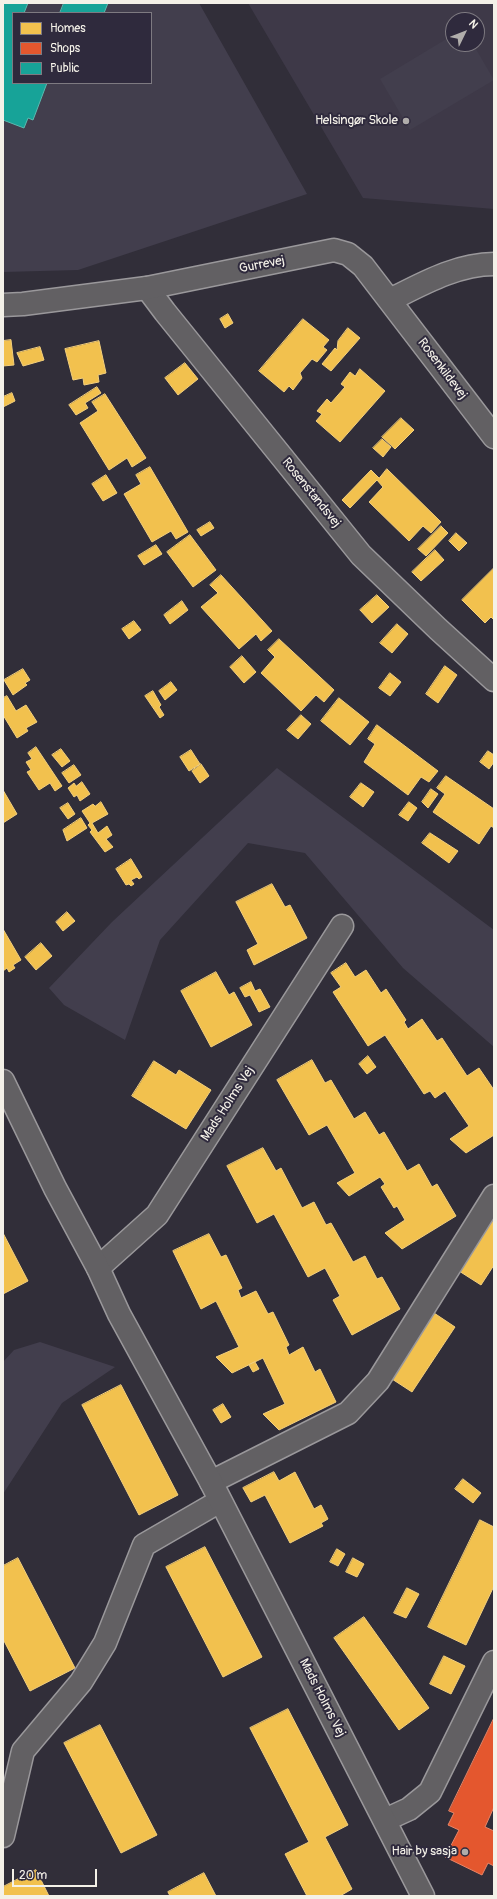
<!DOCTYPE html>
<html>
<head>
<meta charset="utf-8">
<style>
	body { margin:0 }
	#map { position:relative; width:497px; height:1899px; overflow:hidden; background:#312e39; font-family:Pangolin,sans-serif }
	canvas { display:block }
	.frame { position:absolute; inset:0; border:4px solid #f4f1e8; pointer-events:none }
	.legend { position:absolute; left:12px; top:12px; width:140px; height:72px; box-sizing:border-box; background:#2f2a3d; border:1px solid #7e7a81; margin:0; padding:5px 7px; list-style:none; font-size:12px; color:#f4f1e8 }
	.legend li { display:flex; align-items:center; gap:8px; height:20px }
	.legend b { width:20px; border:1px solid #7e7a81 }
	.north { position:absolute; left:445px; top:12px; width:40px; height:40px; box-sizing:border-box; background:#2f2a3d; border:1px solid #7e7a81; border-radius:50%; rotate:47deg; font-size:11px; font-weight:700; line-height:16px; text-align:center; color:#f4f1e8 }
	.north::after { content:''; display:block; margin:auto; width:14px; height:18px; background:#b0adab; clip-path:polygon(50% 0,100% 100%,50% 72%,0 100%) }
	.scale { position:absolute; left:12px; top:1869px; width:85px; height:18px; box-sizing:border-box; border:2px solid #f4f1e8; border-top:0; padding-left:5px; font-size:12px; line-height:14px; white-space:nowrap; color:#f4f1e8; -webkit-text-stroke:3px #2f2a3d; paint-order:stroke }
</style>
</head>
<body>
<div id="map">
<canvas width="497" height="1899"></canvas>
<div class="frame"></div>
<ul class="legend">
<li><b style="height:11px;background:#f2c14e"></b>Homes</li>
<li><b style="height:11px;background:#e4572e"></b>Shops</li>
<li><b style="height:11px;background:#17a398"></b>Public</li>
</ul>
<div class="north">N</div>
<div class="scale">20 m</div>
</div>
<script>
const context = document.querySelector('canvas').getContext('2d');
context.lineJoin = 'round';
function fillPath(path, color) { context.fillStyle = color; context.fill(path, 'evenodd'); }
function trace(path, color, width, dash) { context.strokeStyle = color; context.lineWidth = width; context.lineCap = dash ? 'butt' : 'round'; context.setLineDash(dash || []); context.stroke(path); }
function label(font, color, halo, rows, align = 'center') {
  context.font = font + ' Pangolin,sans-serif'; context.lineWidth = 4; context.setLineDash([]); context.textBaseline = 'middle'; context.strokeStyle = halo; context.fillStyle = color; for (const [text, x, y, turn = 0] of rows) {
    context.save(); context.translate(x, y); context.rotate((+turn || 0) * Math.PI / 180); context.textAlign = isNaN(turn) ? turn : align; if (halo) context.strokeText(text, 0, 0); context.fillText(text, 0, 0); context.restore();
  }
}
fillPath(new Path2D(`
	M248 3H494V209L363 198ZM453 20H477V44H453Z`), '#3e3948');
fillPath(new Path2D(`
	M3 3H199L307 194 78 270 3 272ZM13 13H151V83H13Z
	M453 35V44H473L494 80 410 130 380 79Z
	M277 768 494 930V1047L403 968 305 853 248 843 160 940 125 1040 64 1005 49 988 112 922Z
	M40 1342 115 1367 62 1403 3 1494V1362L14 1350Z`), '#423e4d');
const homes = new Path2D(`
	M228 314 233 323 225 328 220 319Z
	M303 319 329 340 323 347 327 350 317 362 312 359 300 373 302 378 293 390 289 386 284 392 259 371Z
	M348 328 360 338 331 371 322 364 335 348 337 350 338 341Z
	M11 340 14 365 3 366V341Z
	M99 341 106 373 98 375 99 382 84 385 83 378 73 380 65 349Z
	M40 347 44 360 23 366 17 353Z
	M185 363 198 379 178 395 165 378Z
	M360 369 385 391 340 442 316 421 322 414 317 411 327 399 331 403 345 387 341 384 350 372 355 376Z
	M97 387 101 393 85 403 88 408 76 415 69 405Z
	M12 393 15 401 3 407V397Z
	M105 394 146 458 132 467 127 458 109 470 80 423 98 411 92 402Z
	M401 418 414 430 395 449 382 437Z
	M382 439 391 447 383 457 373 448Z
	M150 467 188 532 176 539 171 531 152 542 124 494 141 484 136 475Z
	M387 469 441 522 431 533 423 526 409 541 369 502 383 487 377 480 350 508 342 500 371 470 379 478Z
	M106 475 117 493 103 501 92 484Z
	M210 522 214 528 201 536 197 530Z
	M441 526 448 533 426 556 418 549Z
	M456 533 467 543 459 551 449 541Z
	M190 535 216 570 193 587 167 552Z
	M156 545 162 554 144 565 138 556Z
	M435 550 444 560 421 581 412 572Z
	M494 568V620L491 617 485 623 462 600Z
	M221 575 272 631 261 641 256 634 239 649 201 607 218 593 210 585Z
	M377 595 389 607 372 623 360 610Z
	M182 601 188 610 170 624 164 615Z
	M134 621 141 630 129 639 122 629Z
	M397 624 408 634 392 653 380 643Z
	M279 639 334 690 324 702 316 695 301 711 261 673 275 657 268 650Z
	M242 656 256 672 244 683 230 667Z
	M445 666 457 675 438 703 426 694Z
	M23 669 30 680 25 683 27 685 13 695 4 680Z
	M390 673 401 682 390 696 379 688Z
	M171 682 177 690 165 700 159 691Z
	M153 691 161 705 159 707 164 715 160 718 145 696Z
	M7 696 16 711 26 705 37 722 26 728 28 731 17 738 3 715V698Z
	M339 698 369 722 350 745 321 721Z
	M301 715 311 724 298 739 287 730Z
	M377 725 438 771 429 782 421 777 408 795 364 762 375 744 368 739Z
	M36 747 62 786 55 791 50 783 39 790 27 772 31 770 26 762 32 759 28 753Z
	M61 749 70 761 62 767 52 755Z
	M191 750 200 764 189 771 180 757Z
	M488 751 494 755V762L489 769 480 762Z
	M201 764 209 776 200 783 192 771Z
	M74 765 81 775 69 783 62 773Z
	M446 776 494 809V828L491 826 479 844 433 812 445 794 437 788Z
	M82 782 90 794 80 801 77 795 74 797 68 788 74 783 76 786Z
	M361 783 374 792 363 807 350 797Z
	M431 789 438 794 428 808 422 802Z
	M3 790 17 814 3 823Z
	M101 802 108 814 92 823 98 833 107 826 112 835 106 839 113 847 105 852 90 832 92 830 88 825 90 823 82 811 93 804 95 806Z
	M409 802 417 808 408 821 399 815Z
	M68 803 75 814 68 819 60 808Z
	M81 818 87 828 67 841 63 830Z
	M430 833 458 851 449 863 422 843Z
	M131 859 142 877 139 879 137 877 131 880 134 884 131 886 129 884 126 885 116 869Z
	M272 884 285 907 290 905 307 938 254 965 247 950 258 944 236 902Z
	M67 912 75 921 63 931 56 922Z
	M3 929 21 960 13 965 15 968 9 972 7 968 3 971Z
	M41 943 52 956 36 970 25 957Z
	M346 963 355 977 366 970 381 993 386 989 406 1020 404 1022 408 1029 422 1019 437 1041 442 1038 467 1076 479 1068 494 1090V1135L466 1153 450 1139 469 1126 445 1091 435 1098 430 1091 424 1094 385 1035 368 1046 333 992 341 987 331 973Z
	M216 972 229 995 234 992 252 1025 211 1047 181 991Z
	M251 982 255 991 260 989 270 1007 259 1012 250 995 245 997 240 988Z
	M368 1056 376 1067 367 1074 359 1064Z
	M312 1060 325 1083 331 1080 354 1119 365 1112 379 1135 384 1132 407 1171 419 1164 432 1187 437 1184 456 1216 402 1249 385 1233 405 1220 397 1206 394 1208 381 1187 385 1184 380 1177 349 1196 337 1183 355 1173 327 1125 309 1135 277 1080Z
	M154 1061 176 1075 179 1070 211 1090 186 1129 132 1096Z
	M263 1148 276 1171 281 1168 302 1208 314 1202 326 1225 331 1223 353 1262 365 1256 377 1279 382 1277 400 1309 352 1335 333 1300 340 1296 325 1268 308 1277 274 1214 257 1223 227 1166Z
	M493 1219 494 1265 481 1285 459 1271Z
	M3 1233 28 1281 3 1294Z
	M209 1234 221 1257 226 1255 242 1288 238 1290 241 1298 256 1291 268 1314 273 1312 289 1345 286 1347 289 1355 303 1347 315 1372 320 1369 336 1402 279 1430 263 1414 285 1404 263 1358 232 1373 216 1357 239 1347 216 1301 201 1309 173 1251Z
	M434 1313 455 1327 412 1392 392 1379Z
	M255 1362 259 1369 253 1372 249 1365Z
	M121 1385 178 1495 139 1515 82 1405Z
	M223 1404 231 1417 221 1423 213 1410Z
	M274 1472 279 1481 295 1472 314 1509 321 1505 328 1519 321 1523 323 1526 290 1543 265 1495 251 1502 243 1488Z
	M463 1479 481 1493 473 1503 455 1489Z
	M480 1520 494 1527V1586L466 1645 428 1627Z
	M205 1547 262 1657 223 1677 166 1567Z
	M337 1549 345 1554 338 1566 330 1562Z
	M18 1558 75 1668 30 1691 3 1639V1566Z
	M353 1558 364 1564 357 1577 346 1572Z
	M407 1588 419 1594 406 1618 394 1613Z
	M364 1617 429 1708 399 1730 334 1638Z
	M444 1656 465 1666 451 1694 430 1684Z
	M288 1709 348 1825 325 1837 352 1889 340 1896H307L285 1854 309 1842 250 1728Z
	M100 1725 157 1835 121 1853 64 1743Z
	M36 1870 49 1896H3V1887Z
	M204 1873 216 1896H170L168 1892Z`);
fillPath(homes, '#f2c14e');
trace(homes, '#f3cf7c', 1);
const shops = new Path2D(`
	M494 1718V1807L485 1827 494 1831V1866L488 1863 482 1875 445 1857 459 1830 448 1825 454 1813 449 1811Z`);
fillPath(shops, '#e4572e');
trace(shops, '#e98566', 1);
const public = new Path2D(`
	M3 3H28L24 13H13V83H47L33 120 28 118 24 128 3 120Z
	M64 3H108L104 13H60Z`);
fillPath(public, '#17a398');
trace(public, '#59bab0', 1);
const minor = new Path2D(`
	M147 288 165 312 361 555 438 629 494 680
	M98 1268 157 1215 342 926
	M211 1482 348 1413 378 1381 494 1196
	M385 1820 409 1809 430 1792 494 1662
	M3 1836 23 1751 81 1682 105 1643 144 1545 220 1501`);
const tertiary = new Path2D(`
	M390 300C422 284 457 264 494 264
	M3 305 23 304 147 288 334 250 348 254 363 266 494 437
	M3 1081 55 1188 98 1268 119 1314 211 1482 423 1896`);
trace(minor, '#9a989b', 25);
trace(tertiary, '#9a989b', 25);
trace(minor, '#626063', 22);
trace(tertiary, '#626063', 22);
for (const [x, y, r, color] of [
	[406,121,4,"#b0adab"],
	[465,1852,4,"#b0adab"]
]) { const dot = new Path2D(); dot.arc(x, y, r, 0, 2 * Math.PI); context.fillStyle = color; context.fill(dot); trace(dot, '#2f2a3d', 1.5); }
label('13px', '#f4f1e8', '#2f2a3d', [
	["Helsingør Skole",398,121],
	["Hair by sasja",457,1852]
], 'right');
label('13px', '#f4f1e8', '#2f2a3d', [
	["Gurrevej",262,265,-11],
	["Rosenkildevej",442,369,53],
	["Rosenstandsvej",311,493,51],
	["Mads Holms Vej",228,1104,-57],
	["Mads Holms Vej",322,1698,63]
]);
</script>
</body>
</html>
